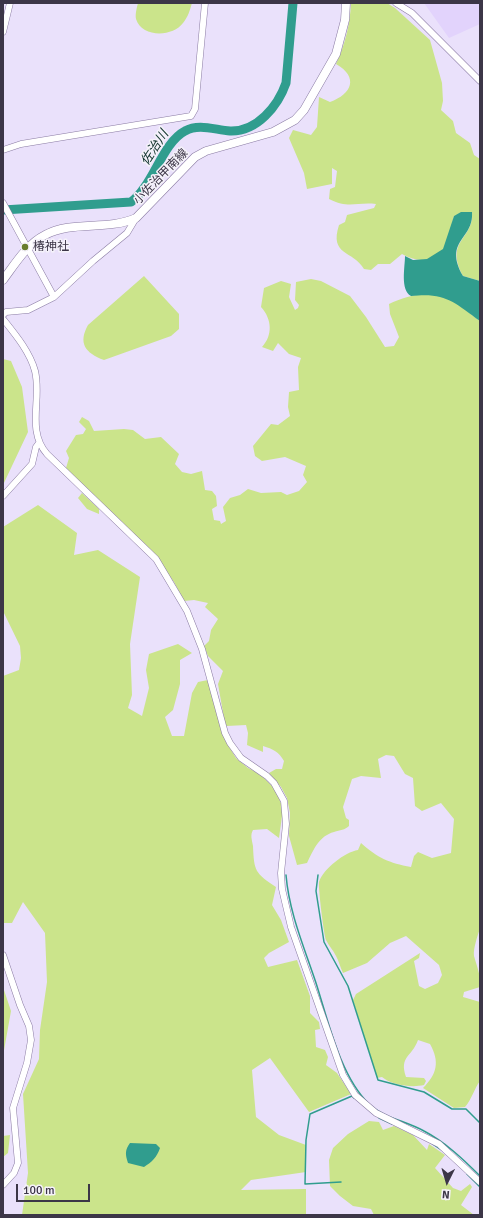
<!DOCTYPE html>
<html>
<head>
<meta charset="utf-8">
<style>
	body { margin:0 }
	#map { position:relative; width:483px; height:1218px; overflow:hidden; background:#eae1fb; font-family:Signika,sans-serif }
	canvas { display:block }
	.frame { position:absolute; inset:0; border:4px solid #3c3647; pointer-events:none }
	.north { position:absolute; left:427px; top:1162px; width:40px; height:40px; -webkit-text-stroke:3px #f5f2fa; paint-order:stroke; rotate:185deg; font-size:11px; font-weight:700; line-height:16px; text-align:center; color:#3c3647 }
	.north::after { content:''; display:block; margin:auto; width:14px; height:18px; background:#3c3647; clip-path:polygon(50% 0,100% 100%,50% 72%,0 100%) }
	.scale { position:absolute; left:16px; top:1184px; width:74px; height:18px; box-sizing:border-box; border:2px solid #3c3647; border-top:0; padding-left:5px; font-size:12px; line-height:14px; white-space:nowrap; color:#3c3647; -webkit-text-stroke:3px #f5f2fa; paint-order:stroke }
</style>
</head>
<body>
<div id="map">
<canvas width="483" height="1218"></canvas>
<div class="frame"></div>
<div class="north">N</div>
<div class="scale">100 m</div>
</div>
<script>
const context = document.querySelector('canvas').getContext('2d');
context.lineJoin = 'round';
function fillPath(path, color) { context.fillStyle = color; context.fill(path, 'evenodd'); }
function trace(path, color, width, dash) { context.strokeStyle = color; context.lineWidth = width; context.lineCap = dash ? 'butt' : 'round'; context.setLineDash(dash || []); context.stroke(path); }
function label(font, color, halo, rows, align = 'center') {
  context.font = font + ' Signika,"Noto Sans JP",sans-serif'; context.lineWidth = 3; context.setLineDash([]); context.textBaseline = 'middle'; context.strokeStyle = halo; context.fillStyle = color; for (const [text, x, y, turn = 0] of rows) {
    context.save(); context.translate(x, y); context.rotate((+turn || 0) * Math.PI / 180); context.textAlign = isNaN(turn) ? turn : align; if (halo) context.strokeText(text, 0, 0); context.fillText(text, 0, 0); context.restore();
  }
}
fillPath(new Path2D(`
	M424 3H480V24L449 38Z`), '#e2d3fc');
fillPath(new Path2D(`
	M138 3H192C190 10 188 17 183 23 173 37 142 38 136 19 135 14 137 7 138 3Z
	M351 3H387L395 8 430 40 442 83 443 101 441 110 453 121 456 133 470 143 474 155 480 159V281L463 276C444 240 474 240 472 212L454 216C451 226 450 242 443 250 430 263 416 262 402 254L390 264H378L371 270 364 269C353 250 329 256 339 225L345 222 347 215 374 208 376 204C355 202 349 209 329 199L330 189 335 187 337 171 332 168V184L307 189 304 173 289 138 293 130 311 135 317 127 319 97 330 102C352 94 359 77 336 64 345 44 350 25 351 3Z
	M144 276 179 314V329L171 336 104 360C85 353 78 343 88 325Z
	M311 279 321 281 350 296 366 317 385 347 394 346 399 337 390 314 389 304C406 296 431 289 449 299 460 304 470 314 480 321V928C478 935 473 948 474 956 477 967 481 975 480 987L464 992 463 997 480 1002V1081C474 1089 472 1099 465 1107L454 1108 423 1088C437 1074 440 1062 430 1044L418 1040C412 1057 399 1056 406 1077L424 1078 426 1081 424 1085C412 1088 391 1085 382 1077L377 1078 353 1000 356 994 420 953 419 958 414 961 419 986 425 989 438 983 442 975 439 965 406 936 390 943 367 963 343 973C340 967 339 961 336 956 333 950 329 946 326 940 324 936 318 887 319 882 323 869 345 852 358 850L361 843C378 858 389 863 411 867L414 856 418 852 432 858 451 853 454 819 441 803 422 811 415 806 413 778 405 774 394 756 386 755 378 759 381 778 361 776 352 779 343 807 346 818 349 820V826C345 830 340 830 334 832 319 836 314 849 307 863L297 865 289 836 290 813 287 798 281 787 269 773 276 769H282L284 761C279 752 273 749 263 746V752L247 745 248 733 246 725 227 726 225 724 218 684 223 671 208 656 204 646 209 641 211 630 218 619 205 607 208 603 194 600 184 601 174 582 156 557 66 468 69 458 66 451 76 435 83 434 86 429 79 422 82 417 89 421 94 431 124 429 133 430 145 439 161 437 179 454 175 464 182 472 191 474 202 471 205 490 212 491 216 496 217 506 212 509 214 520 220 521 221 524 226 521 223 507 230 498 240 495 248 489 261 493 281 492 287 495 299 491 307 482 303 475 306 466 285 457 262 461 255 456 253 446 271 424 278 425 290 416 288 407 289 392 299 390 298 367 301 358 289 354 278 343 273 351 262 347C273 335 272 319 261 307L264 288 281 281 291 284 289 297 295 310 298 308 299 305 295 300 296 282Z
	M3 359 11 361 22 387 28 432 3 485Z
	M82 493 99 509V514L87 509 78 498Z
	M38 505 77 533 74 555 98 550 140 577 130 644 132 695 128 708 142 716 149 688 146 670 149 654 178 644 192 653 180 660V684L173 710 165 717 172 736H184L192 693 198 682 208 680 225 740 236 758 248 768 260 774 276 790 283 809 279 838 267 829 253 830C250 835 252 840 253 846 254 871 255 873 276 887L272 905 281 920 289 942 269 953 264 958 268 967 297 960 310 996V1013L319 1022 320 1029 315 1030 316 1047 325 1050 328 1057 326 1065 337 1073 351 1094 309 1112 270 1058 252 1070 256 1117 279 1135 306 1145V1172L251 1180 241 1190 306 1189V1215H22L28 1173 23 1094 39 1059 40 1030 47 982 45 933 23 902 12 923H3V676L19 670 21 658 20 646 3 611V527Z
	M3 987 11 1011 3 1056Z
	M369 1121 379 1122 383 1130 394 1126 413 1135 427 1150 429 1144 445 1155 435 1168 453 1188 461 1191 470 1184 472 1187 461 1205 474 1215H374L371 1209 353 1206 340 1196 330 1186 329 1160 333 1148 348 1134Z
	M10 1135 8 1153 3 1157V1136Z`), '#cbe48b');
fillPath(new Path2D(`
	M461 212H472C474 240 443 240 463 276L480 281V321C454 302 445 292 411 296 400 290 405 267 405 256L413 260 427 259 443 249 454 216Z
	M130 1143 156 1144 160 1148C157 1157 152 1162 144 1167L128 1163C125 1154 125 1150 130 1143Z`), '#309d8e');
trace(new Path2D(`
	M286 875C289 912 304 947 316 983 328 1020 340 1076 369 1104 384 1118 406 1121 424 1131 445 1142 463 1159 480 1176
	M318 875 316 891 324 942 348 986 378 1080 424 1092 452 1109H466L480 1123
	M379 1118 392 1124
	M431 1143 443 1151
	M467 1174 480 1187
	M341 1182 305 1184 306 1140 310 1114 352 1096 354 1098`), '#309d8e', 1.5);
trace(new Path2D(`
	M3 210 131 202C153 186 162 143 185 131 199 123 215 130 230 131 257 132 278 106 286 83L293 3`), '#309d8e', 9);
const minor = new Path2D(`
	M396 3 412 13 480 81
	M3 32 10 3
	M3 150 21 144 191 116 195 109 205 3
	M3 203 54 297
	M3 315 6 312 28 310 54 297 93 261 127 233 136 218
	M3 319C15 334 30 352 35 371 42 399 26 430 47 454L156 559 187 611 202 649 225 733 230 743 241 758 267 776 274 783 284 801 286 824 281 873 282 889 291 927 343 1075 355 1095 376 1113 439 1144 480 1182
	M3 496 32 464 36 447 39 443
	M3 955 20 1005 29 1026 31 1040 27 1063 13 1108 18 1163 14 1173 3 1185`);
const major = new Path2D(`
	M3 280C15 264 27 244 45 235 72 220 107 231 136 218L195 157 206 151 273 132 295 120 304 110 336 54 345 20 346 3`);
trace(minor, '#8a7ba3', 7);
trace(major, '#8a7ba3', 9);
trace(minor, '#fff', 6);
trace(major, '#fff', 8);
for (const [x, y, r, color] of [
	[25,247,4,"#697d2d"]
]) { const dot = new Path2D(); dot.arc(x, y, r, 0, 2 * Math.PI); context.fillStyle = color; context.fill(dot); trace(dot, '#f5f2fa', 1.5); }
label('12px', '#3c3647', '#f5f2fa', [
	["小佐治甲南線",161,177,-46]
]);
label('12px', '#3c3647', '#f5f2fa', [
	["椿神社",33,247]
], 'left');
label('italic 13px', '#12332d', '#f5f2fa', [
	["佐治川",155,148,-57]
]);
</script>
</body>
</html>
